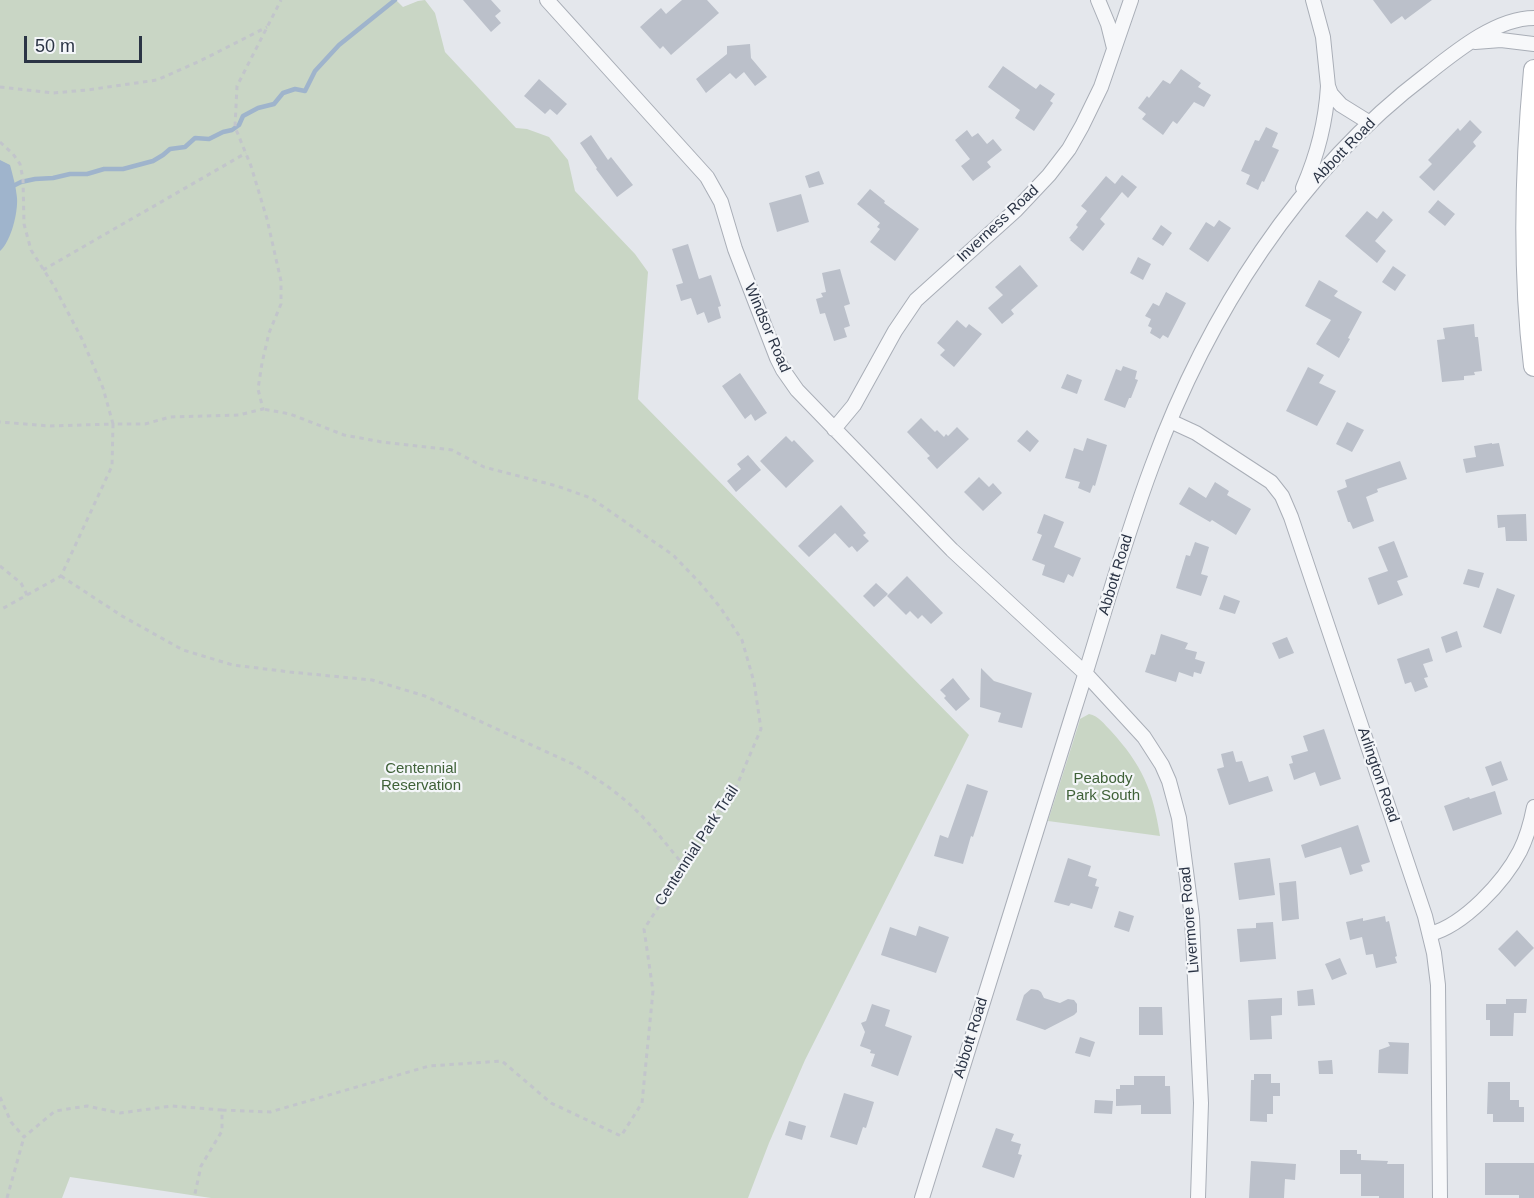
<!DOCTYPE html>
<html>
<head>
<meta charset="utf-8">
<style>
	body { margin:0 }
	#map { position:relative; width:1534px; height:1198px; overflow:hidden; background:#e4e7ec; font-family:Arial,sans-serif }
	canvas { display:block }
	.scale { position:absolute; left:24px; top:36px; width:118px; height:27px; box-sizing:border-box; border:3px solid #2b3445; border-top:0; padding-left:8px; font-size:18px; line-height:21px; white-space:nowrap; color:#2b3445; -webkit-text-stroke:4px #f4f6f9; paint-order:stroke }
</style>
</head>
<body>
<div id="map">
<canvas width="1534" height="1198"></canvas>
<div class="scale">50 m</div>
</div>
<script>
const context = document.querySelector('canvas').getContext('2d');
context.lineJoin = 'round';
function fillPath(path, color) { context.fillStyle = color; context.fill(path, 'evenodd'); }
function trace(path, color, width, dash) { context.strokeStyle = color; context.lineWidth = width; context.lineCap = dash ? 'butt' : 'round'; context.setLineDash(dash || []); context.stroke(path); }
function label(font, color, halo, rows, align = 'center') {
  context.font = font + ' Arial,sans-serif'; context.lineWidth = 4.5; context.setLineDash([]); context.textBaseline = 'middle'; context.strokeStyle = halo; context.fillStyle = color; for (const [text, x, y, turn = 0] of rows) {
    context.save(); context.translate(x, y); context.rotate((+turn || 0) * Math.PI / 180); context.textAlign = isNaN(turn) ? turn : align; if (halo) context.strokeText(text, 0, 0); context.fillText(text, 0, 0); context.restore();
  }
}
fillPath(new Path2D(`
	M0 0H396L403 7 418 1 425 0 435 13 445 52 516 128 527 129 549 137 568 160 575 191 635 254 648 272 638 399 969 735 805 1060 769 1143 748 1198H211L70 1177 62 1198H0Z
	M1089 714C1099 716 1104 724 1111 731 1142 765 1153 790 1160 836L1048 821 1079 723 1080 719Z`), '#c9d6c5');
fillPath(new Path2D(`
	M0 160 10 165C13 176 16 187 17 198 18 213 11 241 0 251Z`), '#9fb4cc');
trace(new Path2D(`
	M13 186 21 182 35 179 53 178 70 174H87L104 169H123L153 161 163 155 170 149 185 147 195 138 209 139 223 132 232 130 239 125 243 116 258 108 274 104 283 93 295 89 305 91 315 71 339 45 395 0`), '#9fb4cc', 4.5);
fillPath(new Path2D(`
	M463 0H491L501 11 495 16 501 23 491 32Z
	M682 0H707L719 13 671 55 663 46 660 49 640 27 661 8 666 14Z
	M1373 0H1432L1405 20 1402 16 1391 24Z
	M750 44 751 58 767 77 755 86 744 72 736 79 730 73 706 93 696 79 727 54V46Z
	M1003 66 1036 89 1040 84 1055 94 1050 101 1053 103 1034 131 1015 118 1020 110 988 87Z
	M1181 69 1201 83 1198 87 1211 95 1204 107 1194 102 1177 124 1173 121 1163 135 1142 119 1146 114 1138 108 1147 96 1149 98 1163 80 1170 84Z
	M539 79 567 104 557 115 550 109 545 114 524 96Z
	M1470 120 1482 132 1473 142 1476 146 1434 191 1419 177 1432 164 1428 160 1458 128 1460 131Z
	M1266 127 1278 133 1272 147 1279 150 1264 182 1262 181 1258 190 1246 184 1250 175 1241 171 1255 140 1259 141Z
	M967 130 972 137 978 133 987 144 993 139 1002 150 987 162 991 167 973 181 961 166 970 159 955 140Z
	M591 135 608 160 611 157 633 185 617 197 596 169 597 168 580 143Z
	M819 171 824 184 809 188 805 176Z
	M1122 175 1137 187 1128 198 1122 192 1100 219 1105 224 1083 251 1070 240 1071 239 1069 238 1078 227 1076 225 1087 211 1081 206 1106 176 1115 184Z
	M870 189 885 201 884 203 919 229 895 261 870 242 880 229 877 227 880 223 857 204Z
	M801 194 809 222 777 232 769 203Z
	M1438 200 1455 214 1445 226 1428 212Z
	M1367 211 1377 219 1383 211 1393 220 1375 241 1386 251 1377 263 1345 236Z
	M1219 220 1231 228 1208 262 1189 249 1206 222 1214 227Z
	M1161 225 1172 233 1163 246 1152 239Z
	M688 244 699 279 711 275 721 306 718 307 721 318 708 323 704 312 697 315 691 298 681 301 676 285 683 283 672 249Z
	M1138 257 1151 264 1143 280 1130 273Z
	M1020 265 1038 286 1011 310 1014 314 1002 324 988 308 1003 295 995 287Z
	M1393 266 1406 275 1395 291 1382 282Z
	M840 269 850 304 844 306 850 326 844 328 847 337 834 341 825 313 820 314 816 299 823 297 821 293 826 292 822 273Z
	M1319 280 1338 291 1334 296 1362 312 1348 338 1350 339 1339 358 1316 344 1331 320 1305 306Z
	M1166 292 1186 303 1168 338 1163 335 1160 339 1150 333 1152 328 1148 326 1151 319 1145 316 1153 303 1159 306Z
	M957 320 966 328 969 324 982 334 954 367 940 355 945 350 937 343Z
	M1474 324 1475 337H1478L1482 371 1474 372 1475 375 1464 376V380L1442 382 1437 340 1445 339 1443 328Z
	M1123 366 1137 371 1135 379 1138 380 1131 398H1129L1125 408 1104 400 1116 369 1121 371Z
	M1308 367 1324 375 1319 383 1336 391 1317 426 1286 411Z
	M740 373 767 413 755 421 751 414 745 419 722 386Z
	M1067 374 1082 380 1077 394 1061 388Z
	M921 418 935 432 937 430 944 437 946 434 948 436 957 427 969 439 937 469 927 458 930 456 907 432Z
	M1347 422 1364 430 1352 452 1336 444Z
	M1027 430 1039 441 1030 452 1017 441Z
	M786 436 792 442 794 440 814 461 786 488 760 461Z
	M1087 438 1107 445 1095 486 1093 485 1090 493 1078 488 1080 482 1065 478 1074 448 1083 451Z
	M1492 443V444L1499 443 1504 466 1466 473 1463 459 1476 457 1474 446Z
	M748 455 761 470 736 492 727 481 741 469 737 464Z
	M1400 461 1407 479 1377 489 1378 492 1366 497 1374 521 1353 529 1350 522H1348L1337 491 1347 487 1345 480Z
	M979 477 989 487 993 483 1002 493 983 511 964 492Z
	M1215 482 1229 491 1227 495 1251 509 1236 535 1212 520 1210 522 1179 504 1189 487 1206 498Z
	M841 505 866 533 863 535 869 541 857 552 852 546 849 548 835 533 809 557 798 546Z
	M1044 514 1064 522 1054 547 1081 558 1073 577 1068 574 1064 583 1042 575 1045 565 1032 560 1042 535 1037 533Z
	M1526 514 1527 541H1506L1505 527 1498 528 1497 515Z
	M1394 541 1408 577 1397 581 1403 595 1378 605 1368 578 1388 571 1378 547Z
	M1195 542 1209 547 1201 574 1208 576 1201 596 1176 588 1186 555 1190 556Z
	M1468 569 1484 573 1479 588 1463 584Z
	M907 576 943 613 931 624 922 615 918 619 910 611 906 615 887 596Z
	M876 583 888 594 874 607 863 596Z
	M1497 588 1515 595 1501 634 1483 627Z
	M1224 595 1240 601 1235 614 1219 609Z
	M1457 631 1462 647 1446 653 1441 637Z
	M1161 634 1188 643 1185 649 1197 652 1195 659 1205 662 1201 674 1194 672 1193 677 1179 672 1176 682 1145 672 1151 654 1155 655Z
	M1287 637 1294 653 1279 659 1272 643Z
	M1429 648 1433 661 1423 664 1428 677 1424 678 1428 687 1415 692 1411 682 1405 684 1397 659Z
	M981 668 994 681 1032 693 1022 728 998 722 1001 713 980 707Z
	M953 678 970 699 956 711 944 698 946 696 940 690Z
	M1324 729 1341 779 1320 786 1315 772 1294 780 1289 764 1293 763 1291 756 1308 751 1303 736Z
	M1233 751 1236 762 1242 761 1249 782 1268 776 1273 791 1229 805 1217 769 1224 767 1221 754Z
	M1501 761 1508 780 1492 786 1485 767Z
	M967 784 988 791 973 837 971 836 963 864 934 856 940 835 948 838Z
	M1495 791 1502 814 1453 831 1444 806 1469 797 1470 799Z
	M1358 825 1370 862 1361 865 1363 871 1350 875 1341 847 1305 858 1301 845Z
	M1068 858 1091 866 1088 876 1097 879 1095 886 1099 887 1092 909 1071 903 1069 906 1054 902Z
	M1270 858 1275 895 1239 900 1234 863Z
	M1296 881 1299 919 1282 921 1279 883Z
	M1119 911 1134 916 1129 932 1114 927Z
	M1385 916 1386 922 1389 921 1397 956 1395 957 1397 963 1376 968 1373 954 1366 955 1362 937 1350 940 1346 922 1363 918V921Z
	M1273 922 1276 959 1240 962 1237 929 1256 928V923Z
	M919 926 949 937 936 973 881 955 890 927 916 936Z
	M1517 930 1534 948 1515 967 1498 949Z
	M1340 958 1347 974 1332 980 1325 964Z
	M1031 989 1038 990 1041 992 1044 998 1060 1003 1068 999 1074 1000 1077 1004V1012L1074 1015 1045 1030 1016 1020 1024 995Z
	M1313 989 1315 1005 1298 1006 1297 991Z
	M1282 998V1015L1271 1016 1272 1039 1250 1040 1248 1000Z
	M1506 999H1527L1526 1013H1514L1513 1036H1490V1020H1486V1004H1506Z
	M872 1004 890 1010 885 1026 912 1036 898 1076 871 1066 875 1054 870 1053 871 1050 860 1046 865 1032 861 1023 866 1021Z
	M1139 1007H1162L1163 1035H1139Z
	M1080 1037 1095 1042 1090 1057 1075 1053Z
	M1388 1042 1409 1043 1408 1074 1378 1073 1379 1050 1390 1046Z
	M1332 1060 1333 1074H1319L1318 1061Z
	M1254 1074H1271V1083H1280V1096H1273V1114H1267V1122L1250 1121 1251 1080H1254Z
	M1134 1076H1165V1086H1170L1171 1114H1141V1105L1116 1106V1089H1120V1085H1134Z
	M1488 1082H1510V1100H1519V1107H1524V1122H1493V1114H1487Z
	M844 1093 874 1102 866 1128 863 1127 857 1145 830 1137Z
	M1095 1100 1113 1101 1112 1114 1094 1113Z
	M789 1121 806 1126 802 1140 785 1135Z
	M996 1128 1014 1134 1011 1141 1021 1144 1018 1154 1022 1155 1014 1178 982 1167Z
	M1340 1150H1357V1154H1361V1160L1388 1161 1387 1164H1404V1198H1379V1196H1361V1174H1340Z
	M1251 1161 1296 1164 1295 1180 1285 1179 1284 1198H1249Z
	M1485 1163H1534V1198H1519V1195H1485Z`), '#bbc0ca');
const street = new Path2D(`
	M547 0 707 177 721 202 735 249 777 358 783 370 797 390 952 550 1086 674 1144 737 1162 765 1169 781 1179 818 1192 917 1201 1103 1198 1198
	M1098 0 1108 24 1114 48
	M1313 0 1323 37 1328 86 1331 94 1341 105 1370 123
	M1475 42 1501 40 1534 44
	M1303 188C1317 156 1326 121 1328 86
	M1170 421 1196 433 1271 482 1282 496 1291 517 1425 916 1434 953 1438 985 1440 1198
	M834 429 854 405 895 331 916 300 1016 210 1049 175 1069 149 1082 126 1101 87 1131 0
	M1430 934C1464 925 1504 882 1520 851 1527 837 1531 822 1534 807
	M922 1198C972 1035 1022 872 1074 710 1100 629 1122 546 1152 466 1207 316 1298 172 1426 75 1455 52 1496 18 1534 18`);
const secondary = new Path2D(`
	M1534 70C1525 169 1522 267 1534 366`);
trace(street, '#a9aeb7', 16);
trace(secondary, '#a9aeb7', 22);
trace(new Path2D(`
	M0 87 53 93 87 90 157 80 200 61 267 27
	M0 142 13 154 20 164 23 179 24 224 31 250 54 286 82 339 103 388 113 424 50 426 0 422
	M43 270 246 153
	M0 566 21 583 27 595 0 610
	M61 576 122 616 183 650 233 665 290 672 372 680 425 696 573 764C591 775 610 787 626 801 648 820 666 844 685 867
	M27 595 61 576 112 466 113 424H145L170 417 239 415 263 409 258 389 262 363 269 333 281 304V281L267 219 251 166 235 127 237 86 281 0
	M0 1097 11 1122 24 1137 55 1111 87 1106 120 1113 172 1106 222 1110V1131L201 1166 194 1198
	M222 1110 270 1112 429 1066 502 1061 551 1103 621 1136 642 1103 653 991 644 929 734 792 761 729 754 682 742 640 720 607 700 583 673 555 591 498 557 486 484 467 452 450 382 442 344 435 290 414 263 409
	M7 1198 24 1137`), '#c2c5cb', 3, [4.5, 4.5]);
trace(street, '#f7f8fa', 14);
trace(secondary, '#fff', 20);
label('15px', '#2b3445', '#f4f6f9', [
	["Abbott Road",1344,151,-46],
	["Inverness Road",998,224,-43],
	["Windsor Road",767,328,67],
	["Abbott Road",1116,575,-73],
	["Arlington Road",1378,775,71],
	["Centennial Park Trail",697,846,-57],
	["Livermore Road",1190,920,-95],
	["Abbott Road",971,1038,-73]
]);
label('15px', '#3f6138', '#f4f6f9', [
	["Centennial",421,769],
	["Reservation",421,786],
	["Peabody",1103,779],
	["Park South",1103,796]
]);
</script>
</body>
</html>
